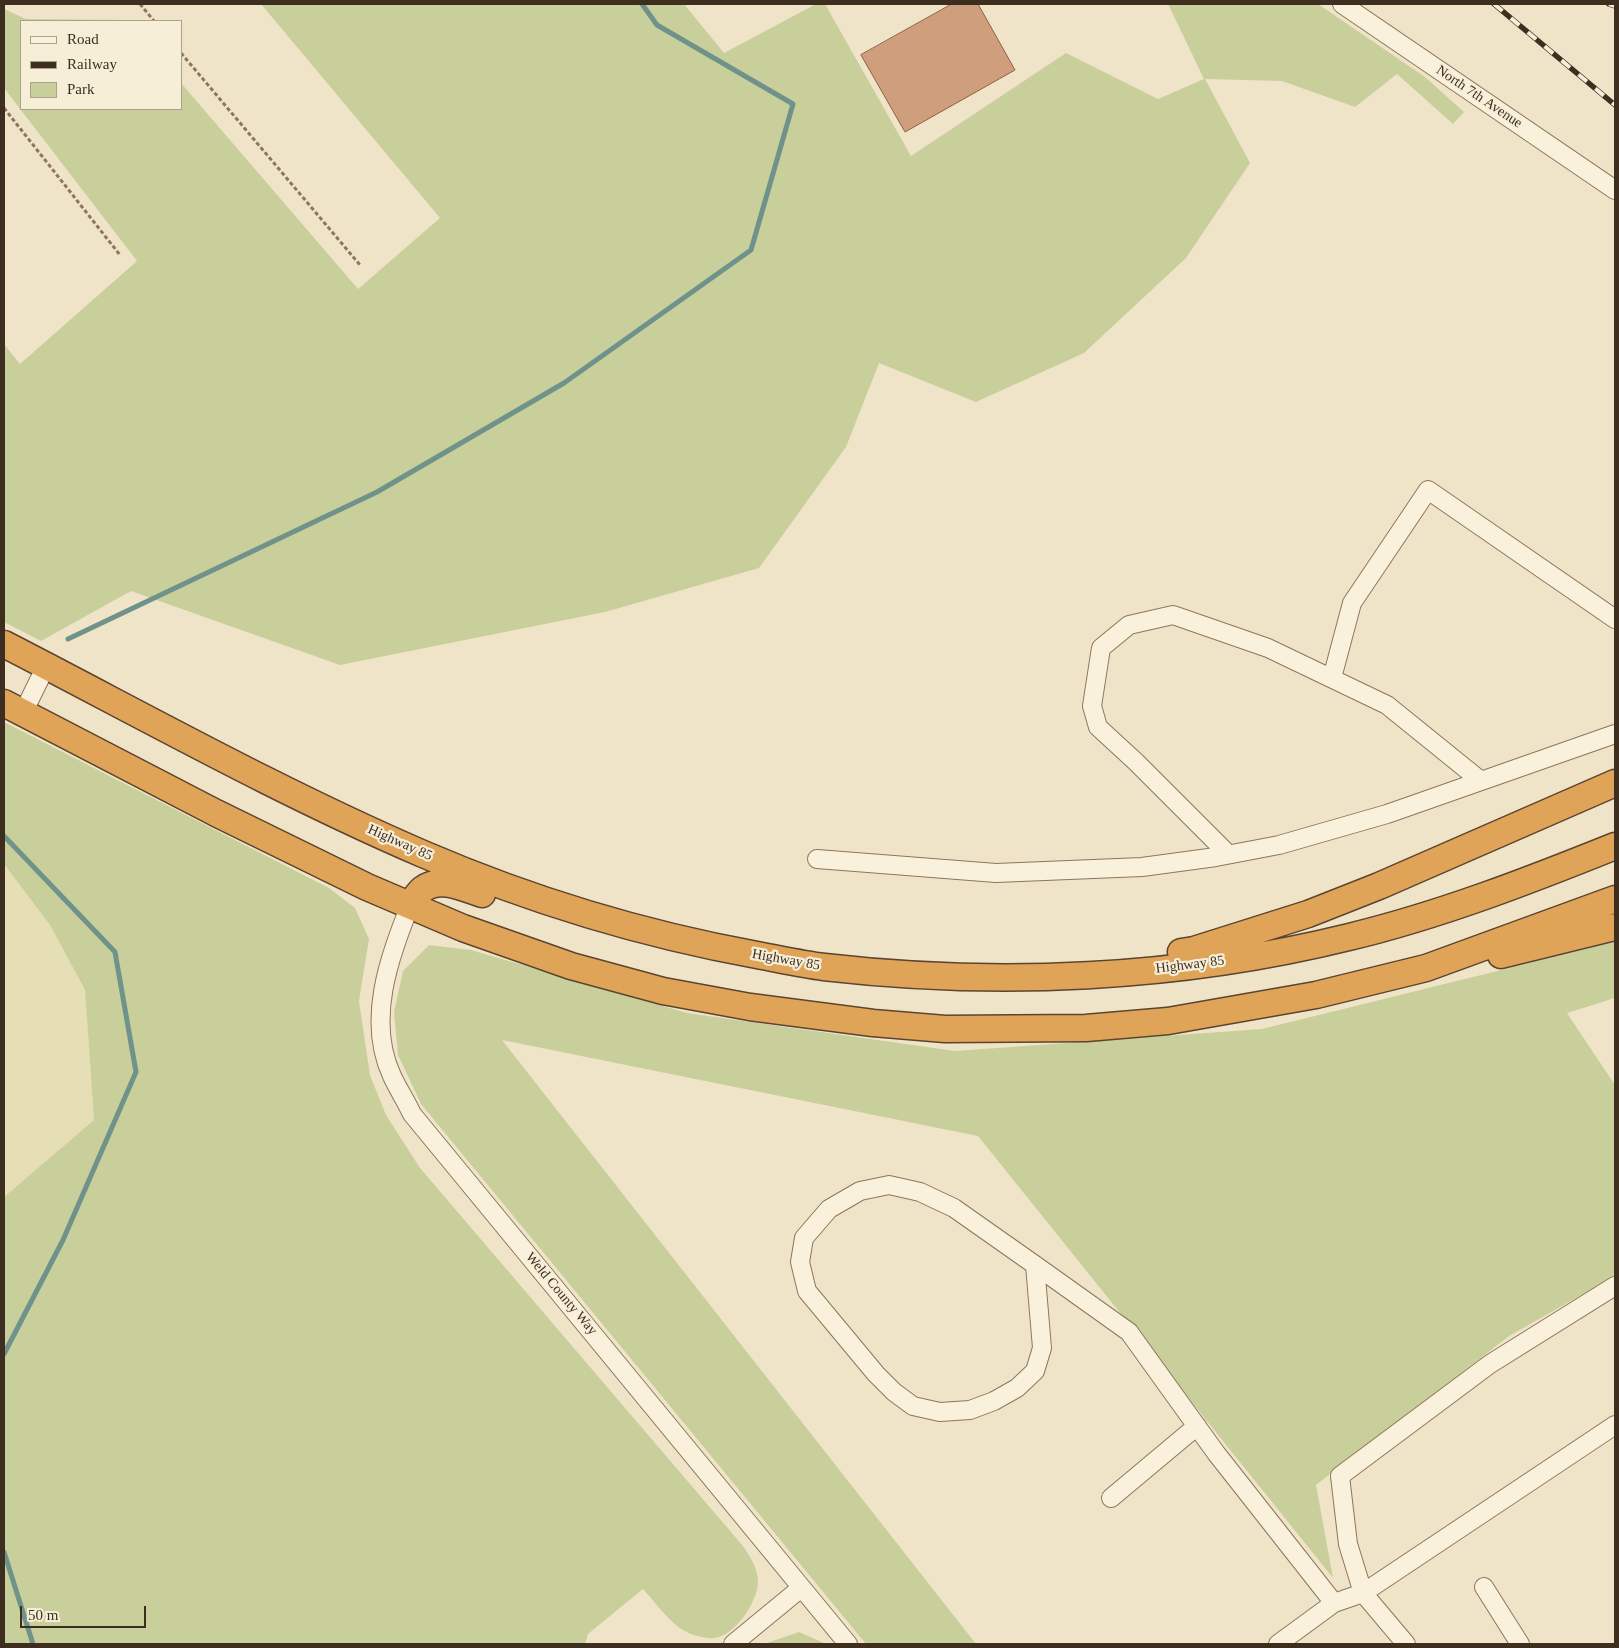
<!DOCTYPE html>
<html>
<head>
<meta charset="utf-8">
<style>
	body { margin:0 }
	#map { position:relative; width:1619px; height:1648px; overflow:hidden; background:#f0e4c8; font-family:"Times New Roman",serif }
	canvas { display:block }
	.frame { position:absolute; inset:0; border:5px solid #3d2e20; pointer-events:none }
	.legend { position:absolute; left:20px; top:20px; width:162px; height:90px; box-sizing:border-box; background:#f7eed8; border:1px solid #ada18e; margin:0; padding:6px 9px; list-style:none; font-size:15px; color:#3d2e20 }
	.legend li { display:flex; align-items:center; gap:10px; height:25px }
	.legend b { width:25px; border:1px solid #ada18e }
	.scale { position:absolute; left:20px; top:1606px; width:126px; height:22px; box-sizing:border-box; border:2px solid #3d2e20; border-top:0; padding-left:6px; font-size:15px; line-height:18px; white-space:nowrap; color:#3d2e20; -webkit-text-stroke:4px #f7eed8; paint-order:stroke }
</style>
</head>
<body>
<div id="map">
<canvas width="1619" height="1648"></canvas>
<div class="frame"></div>
<ul class="legend">
<li><b style="height:6px;background:#faf1dc"></b>Road</li>
<li><b style="height:6px;background:#3d2e20"></b>Railway</li>
<li><b style="height:14px;background:#c9cf9b"></b>Park</li>
</ul>
<div class="scale">50 m</div>
</div>
<script>
const context = document.querySelector('canvas').getContext('2d');
context.lineJoin = 'round';
function fillPath(path, color) { context.fillStyle = color; context.fill(path, 'evenodd'); }
function trace(path, color, width, dash) { context.strokeStyle = color; context.lineWidth = width; context.lineCap = dash ? 'butt' : 'round'; context.setLineDash(dash || []); context.stroke(path); }
function label(font, color, halo, rows, align = 'center') {
  context.font = font + ' "Times New Roman",serif'; context.lineWidth = 4.5; context.setLineDash([]); context.textBaseline = 'middle'; context.strokeStyle = halo; context.fillStyle = color; for (const [text, x, y, turn = 0] of rows) {
    context.save(); context.translate(x, y); context.rotate((+turn || 0) * Math.PI / 180); context.textAlign = isNaN(turn) ? turn : align; if (halo) context.strokeText(text, 0, 0); context.fillText(text, 0, 0); context.restore();
  }
}
fillPath(new Path2D(`
	M4 864 50 925 85 990 94 1120 4 1197Z`), '#e6deb5');
fillPath(new Path2D(`
	M261 4H684L724 53 816 4H825L911 156 1066 53 1158 99 1204 79 1168 4H1318L1425 77 1464 112 1453 124 1397 74 1355 107 1282 81 1205 79 1250 163 1186 258 1084 353 976 402 879 363 846 447 759 568 605 612 340 665 131 591 41 641 4 622V344L20 364 137 261 4 88V9L26 19 127 20 21 21V109H181V83L358 289 440 218Z
	M4 722 329 888 355 908 369 939 359 1001 370 1075 386 1115 420 1168 743 1546C750 1556 758 1569 758 1581 758 1602 735 1636 714 1638 708 1639 696 1636 691 1634 671 1626 657 1604 643 1589L588 1634 585 1644H4V1197L94 1120 85 990 50 925 4 864Z
	M1615 942V998L1567 1013 1615 1085V1276L1509 1336 1316 1485 1333 1578 978 1136 502 1040 976 1644H866L421 1104 398 1055 394 1012 403 971 429 945 471 950 687 1013 955 1051 1262 1029Z
	M799 1632 826 1644H764Z`), '#c9cf9b');
trace(new Path2D(`
	M68 639 377 492 564 383 751 250 793 104 657 25 642 4
	M4 836 115 952 136 1072 63 1240 4 1354
	M4 1552 33 1644`), '#6f938a', 5);
const building = new Path2D(`
	M952 4H978L1015 70 905 132 861 55Z`);
fillPath(building, '#cf9f7d');
trace(building, '#8d5f41', 1);
const minor = new Path2D(`
	M1342 4 1615 190
	M1332 678 1352 603 1428 490 1615 619
	M23 713 46 666
	M1228 854 1136 762 1098 727 1092 706 1101 648 1129 625 1173 615 1268 648 1387 705 1481 781
	M817 859 996 873 1142 867 1216 857 1279 845 1387 814 1615 734
	M410 905C389 959 366 1020 392 1076 398 1089 406 1101 412 1114L848 1644
	M1035 1265 1042 1348 1035 1371 1017 1388 994 1401 970 1410 940 1412 913 1406 894 1392 876 1374 807 1291 800 1262 804 1238 829 1209 860 1191 889 1185 920 1192 954 1208 1035 1265 1129 1332 1216 1453 1334 1603 1363 1593 1615 1425
	M1111 1498 1197 1426
	M1484 1587 1520 1644
	M733 1644 801 1588
	M1278 1644 1334 1603
	M1406 1644 1363 1593 1348 1544 1340 1476 1490 1364 1615 1286`);
const highway = new Path2D(`
	M4 644C142 715 279 792 423 854 530 900 642 934 757 955 779 959 801 964 824 967 998 987 1179 979 1349 937 1440 915 1528 881 1615 846
	M4 703 216 813 367 887 463 928 571 966 663 991 750 1007 873 1023 945 1029 1086 1028 1168 1021 1316 995 1426 968 1615 899
	M410 905C414 900 418 893 423 889 440 876 464 888 482 894
	M1181 952 1194 950 1308 914 1379 886 1615 783
	M1501 955 1615 927`);
trace(minor, '#8d765c', 20);
trace(highway, '#5b4430', 29);
trace(new Path2D(`
	M140 4 154 21
	M181 53 360 265
	M4 108 120 255`), '#8d765c', 3, [4, 2.5]);
trace(minor, '#faf1dc', 18);
trace(highway, '#e0a458', 26);
const rail = new Path2D(`
	M1494 4 1615 105
	M1609 4 1615 6`);
trace(rail, '#3d2e20', 5.5);
trace(rail, '#f7eed8', 4, [11]);
label('14px', '#3d2e20', '#f7eed8', [
	["North 7th Avenue",1479,97,34],
	["Highway 85",400,843,24],
	["Highway 85",786,960,10],
	["Highway 85",1190,965,-7],
	["Weld County Way",561,1294,50]
]);
</script>
</body>
</html>
